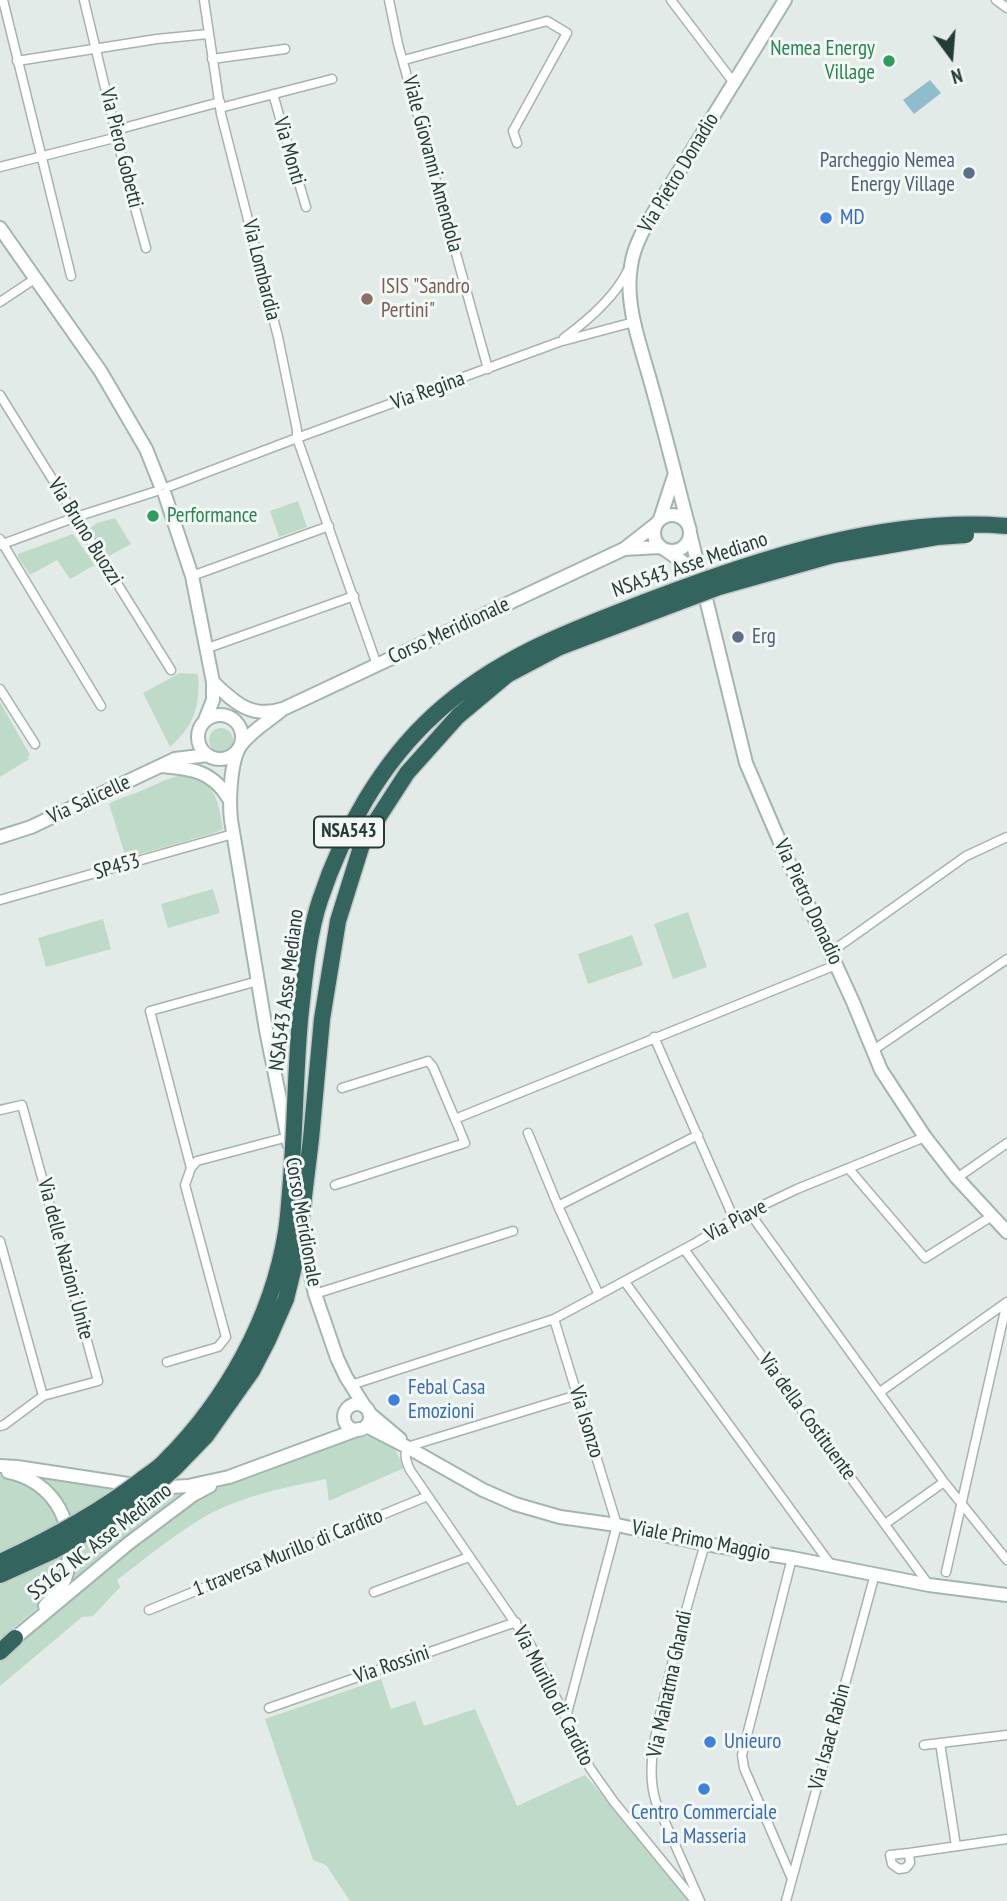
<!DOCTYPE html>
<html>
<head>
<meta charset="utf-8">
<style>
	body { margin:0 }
	#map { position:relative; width:1007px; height:1901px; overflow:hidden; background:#e3ebe8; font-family:"PT Sans Narrow",sans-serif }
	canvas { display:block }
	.north { position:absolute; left:916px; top:21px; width:70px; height:70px; -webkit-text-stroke:5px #f3f8f6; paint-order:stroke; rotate:164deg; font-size:19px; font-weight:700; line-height:28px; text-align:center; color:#243b37 }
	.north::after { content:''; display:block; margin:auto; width:24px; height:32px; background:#243b37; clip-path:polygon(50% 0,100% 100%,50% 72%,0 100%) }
</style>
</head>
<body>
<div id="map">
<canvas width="1007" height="1901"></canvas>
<div class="north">N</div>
</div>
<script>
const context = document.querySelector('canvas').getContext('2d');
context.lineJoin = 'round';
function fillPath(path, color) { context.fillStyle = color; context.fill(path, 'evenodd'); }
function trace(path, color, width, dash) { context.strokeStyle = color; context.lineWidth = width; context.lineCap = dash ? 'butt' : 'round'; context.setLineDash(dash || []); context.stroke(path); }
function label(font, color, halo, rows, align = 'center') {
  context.font = font + ' "PT Sans Narrow",sans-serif'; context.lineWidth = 6; context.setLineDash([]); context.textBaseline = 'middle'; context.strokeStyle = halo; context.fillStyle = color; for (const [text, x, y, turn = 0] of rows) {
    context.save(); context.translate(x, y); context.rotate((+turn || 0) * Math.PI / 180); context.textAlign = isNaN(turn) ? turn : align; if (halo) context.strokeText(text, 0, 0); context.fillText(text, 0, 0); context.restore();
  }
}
fillPath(new Path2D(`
	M298 501 307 527 279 537 270 511Z
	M115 518 131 544 107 557 90 528 97 523Z
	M73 534 95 565 70 579 57 560 30 575 18 557V554Z
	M180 673 198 674C200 706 195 725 170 747L143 693Z
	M0 702 30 755 27 757 29 759 0 777Z
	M209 740a12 12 0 1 1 24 0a12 12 0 1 1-24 0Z
	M181 775C215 779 218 800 223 829L214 833 126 858 109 804C118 799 127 796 136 793 151 787 165 779 181 775Z
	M213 889 220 913 168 928 161 904Z
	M688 912 707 967 673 979 654 924Z
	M103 919 111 949 46 967 38 938Z
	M632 935 643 965 588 984 578 954Z
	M360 1436C391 1438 392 1441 404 1468L329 1501 326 1479C282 1488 235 1497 196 1522 169 1539 143 1560 117 1580L120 1587 93 1616 82 1617 0 1686V1661L146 1535 194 1499 218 1488 293 1458 347 1438Z
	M29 1472 159 1494H186L66 1592 75 1563 76 1543Z
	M0 1475C13 1478 25 1481 35 1489 67 1512 75 1565 49 1596 35 1612 16 1625 0 1639Z
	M381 1679 391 1709 415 1701 424 1726 475 1709 517 1806 585 1775 694 1901H350L326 1865 313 1860 265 1719Z`), '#bedac8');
fillPath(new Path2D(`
	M930 80 941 93 914 114 903 100Z`), '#90bdcb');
const street = new Path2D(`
	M3 0 71 276
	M84 0 126 175 146 248
	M389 0 398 44 488 369
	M671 0 734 83
	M996 0 1007 8
	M212 59 285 49
	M404 60 547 21 567 33 513 131 517 143
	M17 61 157 39 208 34
	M273 94 306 207
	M220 108 332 79
	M116 130 220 102
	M0 167 118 137
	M0 302 36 278
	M564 338C587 321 614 298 627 272
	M0 395 171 670
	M168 487 297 438V430L278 337 221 114 204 0
	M0 539 101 706
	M0 545 76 517 157 491
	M192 576 329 526
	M205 649 354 596
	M377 665 297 438 559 342 634 322
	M0 689 35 744
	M0 900 233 834
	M831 952 966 856 1007 837
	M654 1037 734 1219
	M872 1051 1007 959
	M342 1088 428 1061 433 1067 455 1119 836 965
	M0 1110 22 1105 98 1381 43 1396 0 1241
	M528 1133 558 1206 599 1295
	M191 1168 150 1011 258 981
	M849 1169 925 1258 992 1216
	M957 1178 1007 1143
	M335 1185 465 1143 455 1119
	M558 1206 698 1135
	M749 1212 944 1482 1007 1560
	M684 1249 929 1585
	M625 1282 831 1565
	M315 1294 513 1231
	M554 1319 617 1525 566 1717
	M167 1362 218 1347 226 1337 185 1185 191 1168 197 1161 288 1137
	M351 1385 554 1319 697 1242 734 1219 797 1189 925 1137
	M880 1392 1007 1302
	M577 1395 407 1447C404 1456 406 1461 410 1470L531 1646 590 1768 614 1802 695 1901
	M0 1426 4 1425 43 1396
	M885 1524 944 1482
	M946 1572 1007 1302
	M374 1592 469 1557
	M149 1610 428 1496
	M269 1708 516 1622
	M940 1743 956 1846
	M924 1745 1007 1735
	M909 1853 1007 1839
	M909 1853 910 1863 906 1868 899 1869 892 1864 890 1855Z
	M792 1879 744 1768 742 1755 792 1558
	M700 1901 656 1802C644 1766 659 1722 667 1685 678 1638 691 1591 705 1544
	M786 1901 875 1574`);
const secondary = new Path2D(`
	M0 228 101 372 146 449 160 484
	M165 495 192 576 213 682V700L205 720
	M654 533a18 18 0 1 1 36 0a18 18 0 1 1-36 0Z
	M660 519 675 473
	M688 524C676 478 665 433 652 387 642 349 624 306 631 266 634 244 646 225 657 207L785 0
	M690 533 746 763 785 854 853 1002 881 1070 925 1137 957 1178 1007 1232
	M624 549 660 547
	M667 551 700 574
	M213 682C234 702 251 719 282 709
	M198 737a22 22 0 1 1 44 0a22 22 0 1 1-44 0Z
	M161 766C191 769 212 770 229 799
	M0 837 31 827 175 759 208 755
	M289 1144 266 1030 231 820C229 802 230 760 241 745 252 730 269 721 283 709L624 549 656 524
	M302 1238 315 1294 337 1358 346 1377 365 1407
	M344 1417a13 13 0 1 1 26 0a13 13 0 1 1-26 0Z
	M369 1413 400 1439
	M366 1426 407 1447 483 1490 515 1504 560 1517 617 1525 705 1544 792 1558 929 1585 1007 1595
	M0 1466 17 1467 154 1488 188 1486 229 1477 359 1429
	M8 1472C46 1480 68 1509 69 1547 69 1557 69 1569 65 1579 60 1589 52 1598 45 1606
	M9 1641 15 1638 129 1543 193 1495 210 1486`);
const highway = new Path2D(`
	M0 1652 15 1638`);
trace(street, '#a6b3af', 11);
trace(secondary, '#a2b6b1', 16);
trace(highway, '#c2c8c7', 19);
trace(street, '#fff', 8);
trace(secondary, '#fff', 12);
trace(highway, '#33645e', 16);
const highwayBridge = new Path2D(`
	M0 1562C50 1539 97 1514 141 1480 149 1474 159 1468 166 1460 227 1399 272 1317 286 1232 288 1219 289 1205 290 1192 295 1135 295 1077 300 1020 304 982 308 936 320 900 343 831 381 763 435 714 499 656 572 630 650 600 760 558 888 516 1007 526
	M0 1575 53 1551 100 1525 139 1500 175 1468 206 1436 252 1371 268 1340 286 1299 297 1254 311 1139 322 1019 338 921 363 841 407 773 458 716 507 675 560 647 719 587 833 555 937 537 966 535`);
trace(highwayBridge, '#c2c8c7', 19, []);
trace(highwayBridge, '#33645e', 16);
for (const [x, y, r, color] of [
	[889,61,7,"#2e9e5b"],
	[969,173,7,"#5c6f8a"],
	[826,218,7,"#3f7fe0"],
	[367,299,7,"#8d6e63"],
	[153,516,7,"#2e9e5b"],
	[738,637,7,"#5c6f8a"],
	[394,1400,7,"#3f7fe0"],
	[710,1742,7,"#3f7fe0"],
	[704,1789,7,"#3f7fe0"]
]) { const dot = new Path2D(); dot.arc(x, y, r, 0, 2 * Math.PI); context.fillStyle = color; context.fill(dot); trace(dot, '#f3f8f6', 2.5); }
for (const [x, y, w] of [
	[349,832,70]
]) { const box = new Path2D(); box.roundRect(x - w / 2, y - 15.5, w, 31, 5); context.fillStyle = '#f3f8f6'; context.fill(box); trace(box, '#243b37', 2); }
label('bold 19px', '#243b37', null, [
	["NSA543",349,832]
]);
label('21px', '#27864d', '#f3f8f6', [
	["Nemea Energy",875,49],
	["Village",875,73],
	["Performance",167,516,"left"]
], 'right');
label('21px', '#243b37', '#f3f8f6', [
	["Via Piero Gobetti",121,148,76],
	["Via Monti",289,151,74],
	["Viale Giovanni Amendola",432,164,75],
	["Via Pietro Donadio",679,173,-59],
	["Via Lombardia",261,270,76],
	["Via Regina",428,391,-20],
	["Via Bruno Buozzi",85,532,58],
	["NSA543 Asse Mediano",690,565,-19],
	["Corso Meridionale",449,631,-25],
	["Via Salicelle",89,800,-25],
	["SP453",117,867,-16],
	["Via Pietro Donadio",808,902,65],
	["NSA543 Asse Mediano",287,990,-83],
	["Via Piave",736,1221,-28],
	["Corso Meridionale",303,1222,80],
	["Via delle Nazioni Unite",65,1259,75],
	["Via della Costituente",807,1417,54],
	["Via Isonzo",586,1422,73],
	["Viale Primo Maggio",701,1541,11],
	["SS162 NC Asse Mediano",100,1542,-38],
	["1 traversa Murillo di Cardito",288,1553,-22],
	["Via Rossini",392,1665,-19],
	["Via Mahatma Ghandi",670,1684,-78],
	["Via Murillo di Cardito",553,1696,63],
	["Via Isaac Rabin",830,1737,-75]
]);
label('21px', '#4e5e75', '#f3f8f6', [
	["Parcheggio Nemea",955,161],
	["Energy Village",955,185],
	["Erg",752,637,"left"]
], 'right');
label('21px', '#366cbe', '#f3f8f6', [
	["MD",840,218],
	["Febal Casa",408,1388],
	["Emozioni",408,1412],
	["Unieuro",724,1742],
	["Centro Commerciale",704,1813,"center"],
	["La Masseria",704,1837,"center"]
], 'left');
label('21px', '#785e54', '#f3f8f6', [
	["ISIS \"Sandro",381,287],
	["Pertini\"",381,311]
], 'left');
</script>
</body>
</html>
